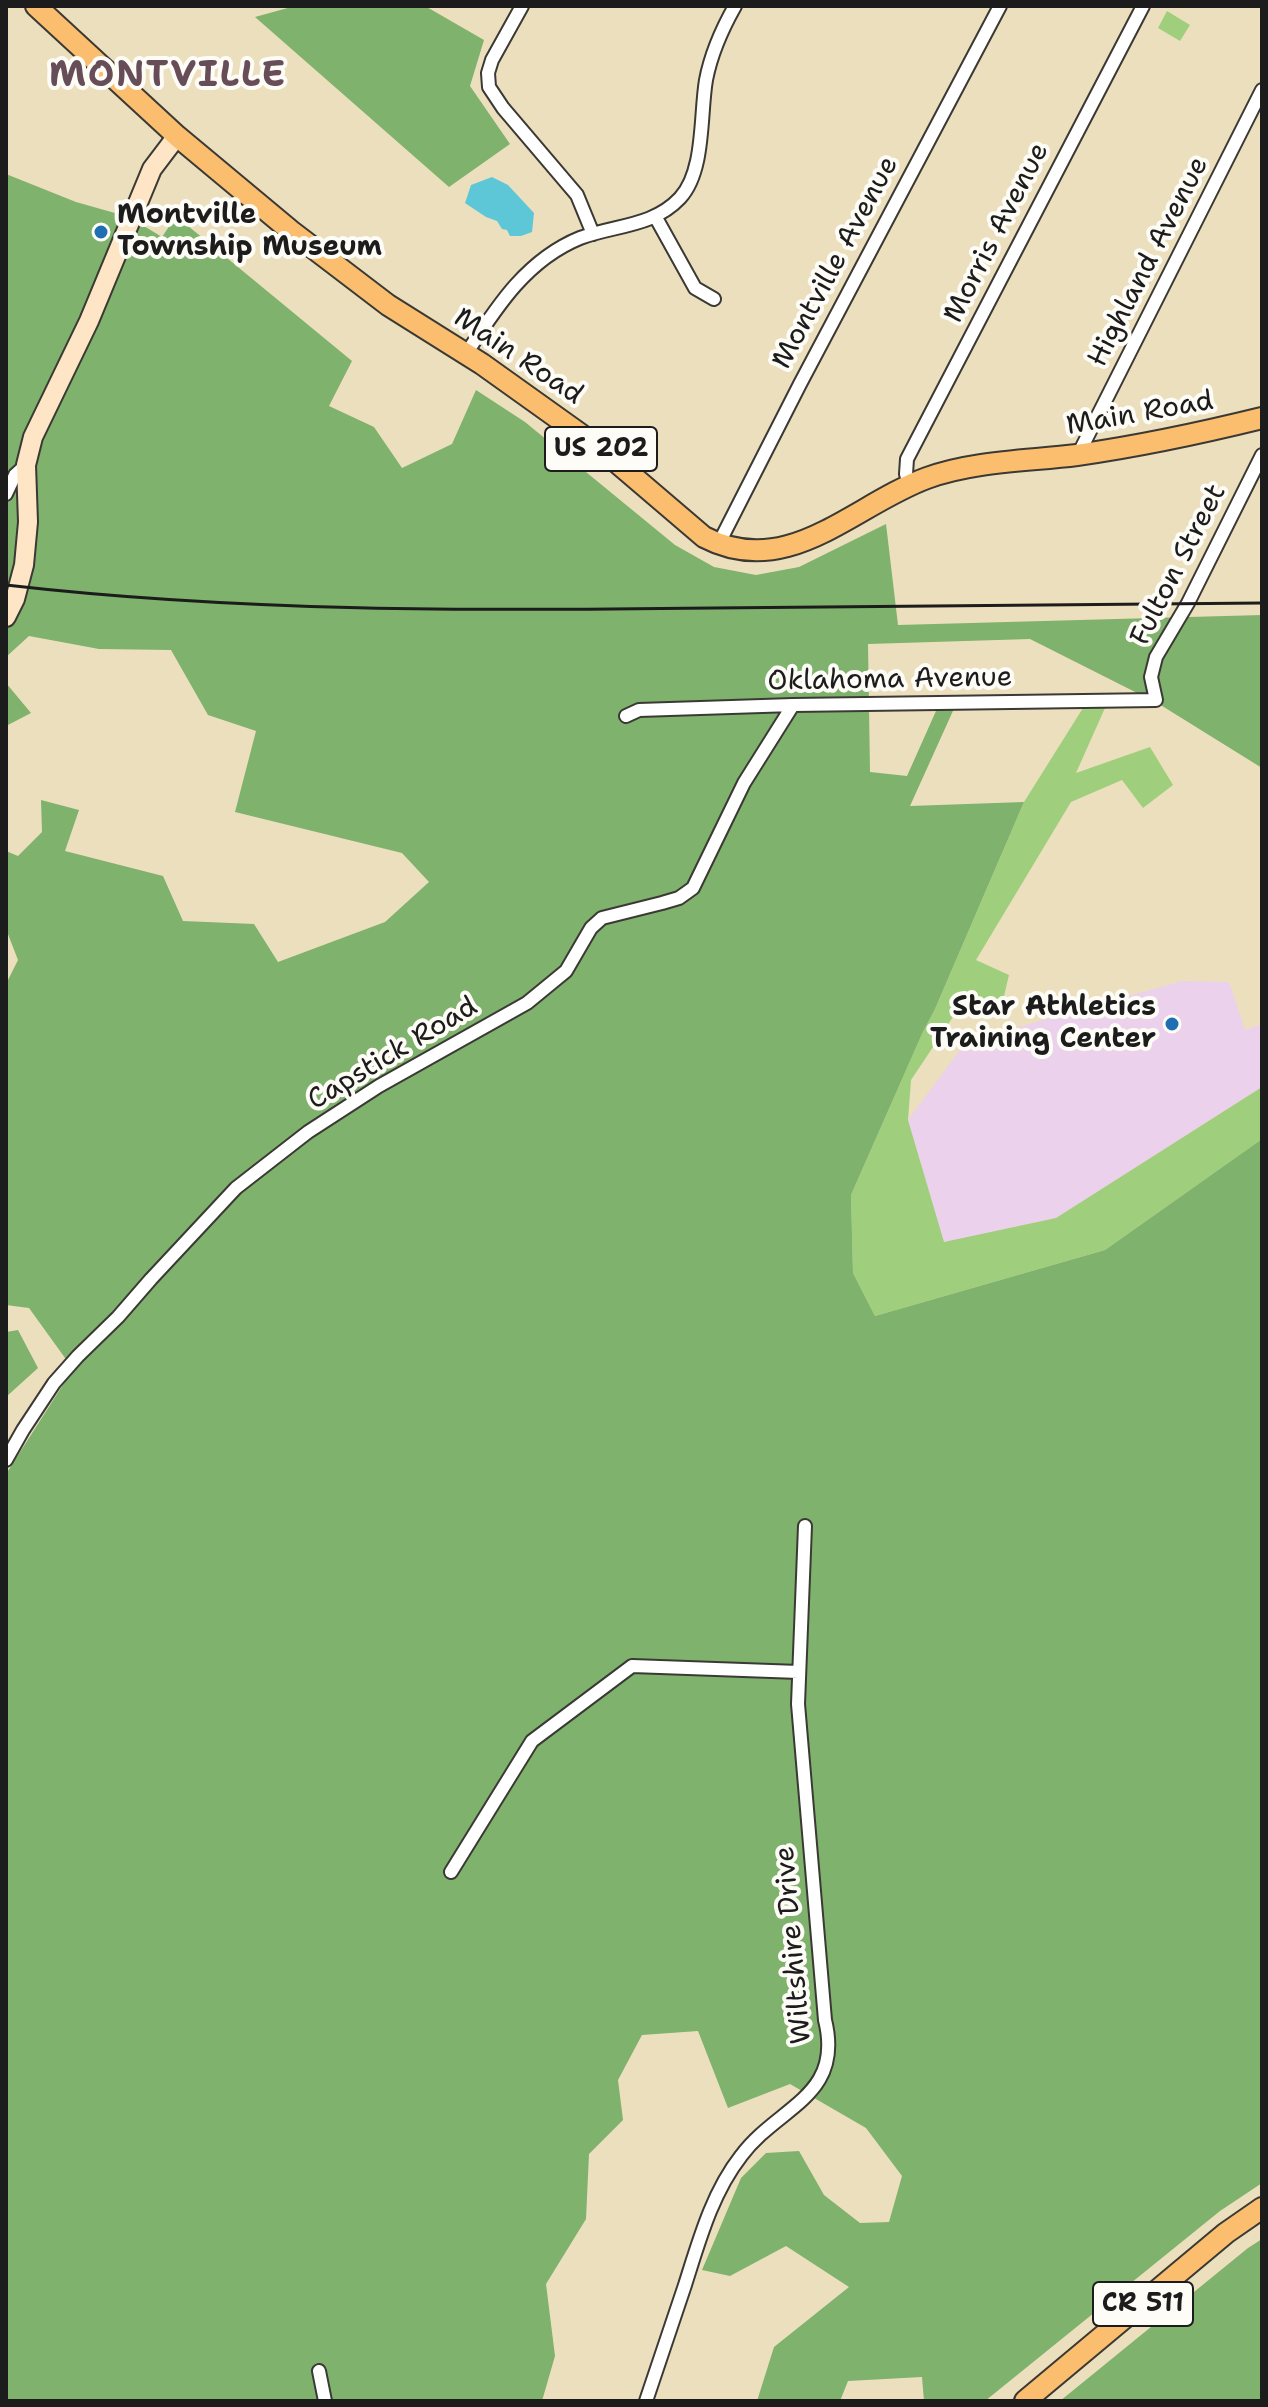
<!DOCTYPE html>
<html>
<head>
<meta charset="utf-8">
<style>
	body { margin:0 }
	#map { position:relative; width:1268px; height:2407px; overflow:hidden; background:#ecdfbd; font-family:"Shantell Sans",sans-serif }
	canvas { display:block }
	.frame { position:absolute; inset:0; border:8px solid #1c1c1c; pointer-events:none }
</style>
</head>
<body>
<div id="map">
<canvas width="1268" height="2407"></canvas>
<div class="frame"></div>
</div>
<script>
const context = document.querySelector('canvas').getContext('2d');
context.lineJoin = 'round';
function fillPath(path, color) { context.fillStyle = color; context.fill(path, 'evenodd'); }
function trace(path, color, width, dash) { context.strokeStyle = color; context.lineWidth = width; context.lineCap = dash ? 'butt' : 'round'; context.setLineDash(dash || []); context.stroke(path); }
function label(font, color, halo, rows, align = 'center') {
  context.font = font + ' "Shantell Sans",sans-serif'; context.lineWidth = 8; context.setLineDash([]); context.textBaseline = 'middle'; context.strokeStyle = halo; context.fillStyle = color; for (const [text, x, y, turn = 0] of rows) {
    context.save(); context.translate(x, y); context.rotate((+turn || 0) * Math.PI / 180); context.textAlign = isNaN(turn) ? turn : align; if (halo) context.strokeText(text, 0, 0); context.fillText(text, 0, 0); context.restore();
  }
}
fillPath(new Path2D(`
	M1182 981 1229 982 1245 1030 1262 1024V1087L1056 1218 944 1243 908 1120 966 1042Z`), '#ebd1eb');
fillPath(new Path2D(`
	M1167 11 1190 25 1180 41 1158 28Z
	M1109 699 1076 773 1150 747 1173 785 1143 808 1122 780 1071 802 976 960 1009 975 1004 996 953 1017 911 1080 908 1120 944 1242 1056 1218 1262 1087V1139L1105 1250 875 1316 853 1273 851 1195 922 1034 935 1009 1024 802 1088 700Z`), '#9fcf7d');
fillPath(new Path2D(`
	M295 6H425L484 40 470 86 510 144 449 187 255 17Z
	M6 174 76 202 129 217 162 237 176 216 352 361 329 406 374 427 402 468 452 444 476 390 525 422 675 545 714 567 756 575 799 567 886 524 898 625 1262 615V768L1159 704 1030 639 868 644 870 772 907 776 940 702H957L910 806 1024 802 935 1009 922 1034 851 1195 853 1273 875 1316 1105 1250 1262 1139V2183L1220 2211 985 2401H924L922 2377 848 2381 840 2401H757L774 2347 849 2287 786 2246 730 2276 702 2270 741 2178 766 2153 799 2151 824 2195 860 2223 889 2222 902 2176 866 2128 790 2084 728 2108 698 2031 642 2035 618 2080 623 2120 589 2154 586 2219 546 2284 555 2356 542 2401H6V1474L73 1369 29 1308 6 1305V984L18 960 6 929V851L18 856 42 832 41 800 79 810 65 851 163 876 183 921 254 924 278 962 385 922 429 882 402 853 235 812 256 731 208 715 171 650 99 649 29 636 6 657Z
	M6 683 31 713 6 726Z
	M18 1330 38 1368 6 1397V1332Z
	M1262 2239V2401H1060L1248 2248Z`), '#7fb26c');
fillPath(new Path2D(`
	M492 177 508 185 534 213 532 232 521 236H510L507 230 502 229 497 221 486 217 465 203 471 185Z`), '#5dc7d7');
const street = new Path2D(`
	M522 6 492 60 488 73 489 87 503 108 577 195 593 234
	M655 216 695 288 714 299
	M466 354C496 308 526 260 580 238 614 225 653 227 680 198 705 171 700 115 706 80 711 54 722 29 735 6
	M1078 455 1262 90
	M909 485 906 474 907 459 1143 6
	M6 494 15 475 26 465
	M718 545 800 384 1000 6
	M626 716 639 710 793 705 1156 700 1151 677 1156 657 1188 603 1262 455
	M6 1460 23 1430 54 1383 78 1356 118 1317 151 1279 236 1188 308 1132 379 1086 527 1003 566 971 591 928 602 918 662 903 679 898 693 888 744 783 793 705
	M451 1872 532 1741 632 1666 799 1672
	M319 2371 325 2401
	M646 2401C659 2362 672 2324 685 2285 699 2241 712 2193 741 2156 778 2106 844 2097 825 2020L798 1704 805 1526`);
const secondary = new Path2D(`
	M6 617 15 599 24 565 28 522 26 465 33 437 89 321 152 169 177 136`);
const primary = new Path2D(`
	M36 6 177 136 291 231 388 305 482 364 601 449 704 537C788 581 853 505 927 478 973 461 1029 461 1077 455 1140 446 1201 433 1262 418
	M1025 2401 1226 2233 1262 2208`);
trace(street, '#3b3934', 16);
trace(secondary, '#3b3934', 22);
trace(primary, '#3b3934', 24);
trace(street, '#fff', 12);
trace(secondary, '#fde5c5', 18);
trace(primary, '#fbbe6e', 20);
trace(new Path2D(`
	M6 585C240 612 477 611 713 608 896 607 1079 605 1262 603`), '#1c1c1c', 3);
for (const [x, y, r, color] of [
	[101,232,8,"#1f6fb2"],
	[1172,1024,8,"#1f6fb2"]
]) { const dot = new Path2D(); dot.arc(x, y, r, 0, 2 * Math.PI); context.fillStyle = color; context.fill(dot); trace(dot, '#fdfcf7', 3); }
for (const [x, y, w] of [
	[601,449,112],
	[1143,2304,100]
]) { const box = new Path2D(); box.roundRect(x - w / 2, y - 22, w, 44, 6); context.fillStyle = '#fdfcf7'; context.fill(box); trace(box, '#1c1c1c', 2); }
label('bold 26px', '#1c1c1c', null, [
	["US 202",601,449],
	["CR 511",1143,2304]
]);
label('bold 28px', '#1c1c1c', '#fdfcf7', [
	["Montville",117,216],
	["Township Museum",117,248],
	["Star Athletics",1156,1008,"right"],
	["Training Center",1156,1040,"right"]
], 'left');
label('28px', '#1c1c1c', '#fdfcf7', [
	["Morris Avenue",997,233,-63],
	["Highland Avenue",1149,262,-63],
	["Montville Avenue",836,263,-62],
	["Main Road",518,357,34],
	["Main Road",1140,414,-10],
	["Fulton Street",1179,565,-63],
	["Oklahoma Avenue",890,680,-1],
	["Capstick Road",393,1054,-31],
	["Wiltshire Drive",794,1945,-95]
]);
context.letterSpacing = '2px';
label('bold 36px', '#674d58', '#fdfcf7', [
	["MONTVILLE",168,77]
]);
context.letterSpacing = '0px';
</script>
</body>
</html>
